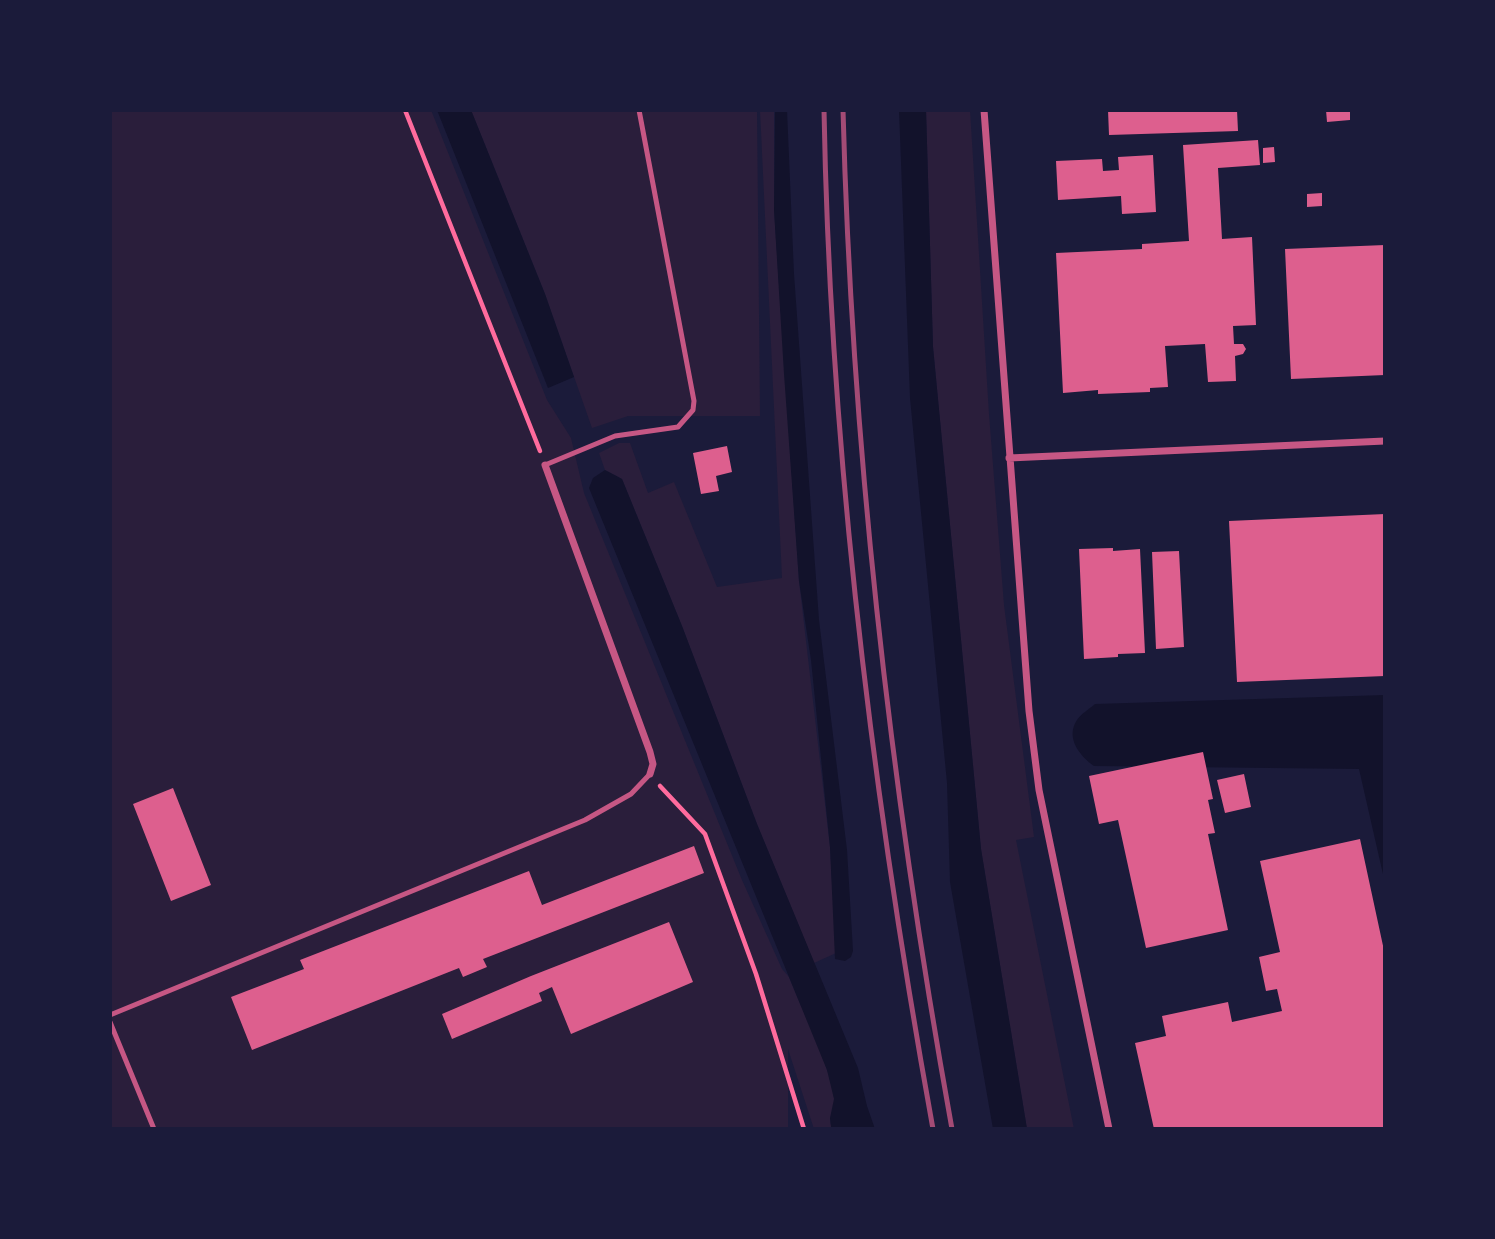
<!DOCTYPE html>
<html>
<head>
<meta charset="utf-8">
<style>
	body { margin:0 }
	#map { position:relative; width:1495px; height:1239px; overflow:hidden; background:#1b1b3a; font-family:Rubik,sans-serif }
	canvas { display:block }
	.frame { position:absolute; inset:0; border:112px solid #1b1b3a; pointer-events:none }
</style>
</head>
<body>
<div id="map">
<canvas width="1495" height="1239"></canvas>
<div class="frame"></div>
</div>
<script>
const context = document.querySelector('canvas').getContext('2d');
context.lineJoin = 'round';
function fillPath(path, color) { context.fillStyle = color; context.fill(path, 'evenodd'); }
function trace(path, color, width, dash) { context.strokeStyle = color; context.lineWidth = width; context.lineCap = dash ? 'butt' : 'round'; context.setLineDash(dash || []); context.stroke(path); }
fillPath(new Path2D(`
	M110 110H431L547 400 571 438 584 493 742 880 782 969 789 977C802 1010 829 1063 834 1097 836 1109 826 1118 833 1129H814L788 1049V1129H110Z
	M471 110H757L760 416H628L592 428 545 294Z
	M760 110H774V210L799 581 830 847 836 953 814 963 757 824 682 626 622 479 605 470 599 453 619 443H630L648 493 674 482 717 587 782 578Z
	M926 110H970L989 414 1004 605 1034 837 1016 840 1074 1129H1027L981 849 933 347Z`), '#2a1e3b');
fillPath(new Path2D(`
	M437 110H471L545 294 574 377 548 388Z
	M775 110H787L794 274 819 620 847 850 853 951 851 957 845 961 835 959 830 847 811 660 799 581 784 374 774 210Z
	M899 110H926L933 347 981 849 1027 1129H993L950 882 947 783 910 398Z
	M605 470 622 479 682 626 757 824 858 1068 867 1106 875 1129 831 1127 830 1118 834 1099 827 1070 589 488 593 478Z
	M1385 695V883L1359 769 1094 766C1080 756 1065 738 1077 720 1081 714 1089 709 1095 704Z`), '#12122b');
fillPath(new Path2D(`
	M1108 110H1237L1238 131 1109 135Z
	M1326 110H1350V120L1327 122Z
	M1258 140 1260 165 1218 168 1222 239 1252 237 1256 325 1233 326 1234 344H1243L1246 349 1243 354 1235 356 1236 381 1208 382 1205 344 1165 346 1168 387 1150 388V392L1098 394V390L1063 393 1056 253 1142 249V244L1189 241 1183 145Z
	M1274 147 1275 162 1263 163V148Z
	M1153 155 1156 212 1122 214 1121 196 1058 200 1056 161 1102 159 1103 171 1119 170 1118 157Z
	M1322 193V206L1307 207V194Z
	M1385 245V375L1291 379 1285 249Z
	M727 446 732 472 716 476 719 491 701 494 693 453Z
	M1385 514V676L1237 682 1229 521Z
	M1113 548V551L1140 549 1145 653 1118 654V657L1084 659 1079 549Z
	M1179 551 1184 647 1156 649 1152 552Z
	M1203 752 1213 799 1208 800 1215 833 1208 834 1228 930 1146 948 1118 820 1099 824 1089 776Z
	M1244 774 1251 807 1225 813 1217 780Z
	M173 788 211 885 171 901 133 804Z
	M1360 839 1385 955V1129H1154L1135 1043 1166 1036 1162 1016 1228 1002 1232 1022 1282 1011 1277 989 1266 991 1259 957 1280 952 1260 861Z
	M694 846 704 873 483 959 487 967 463 977 459 968 252 1050 231 997 304 969 300 960 529 871 542 905Z
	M669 922 693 982 571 1034 552 987 539 993 542 1001 452 1039 442 1014 531 976Z`), '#dd5f8e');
trace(new Path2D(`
	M405 110 540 451
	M660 786 705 834 756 974 804 1129`), '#ff6b9d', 4.5);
trace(new Path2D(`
	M545 465 615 436 678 427 693 410 694 401 639 110
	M110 1015 585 820 631 794 650 774
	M110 1022 154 1129`), '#c65784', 5);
trace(new Path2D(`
	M984 110 1029 711 1039 790 1109 1129
	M1009 458 1385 441
	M545 465 650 752 653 764 650 774`), '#c65784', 7);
trace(new Path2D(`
	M824 110C830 452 872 793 933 1129
	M843 110C852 452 891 792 952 1129`), '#a44b75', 5);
</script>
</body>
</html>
